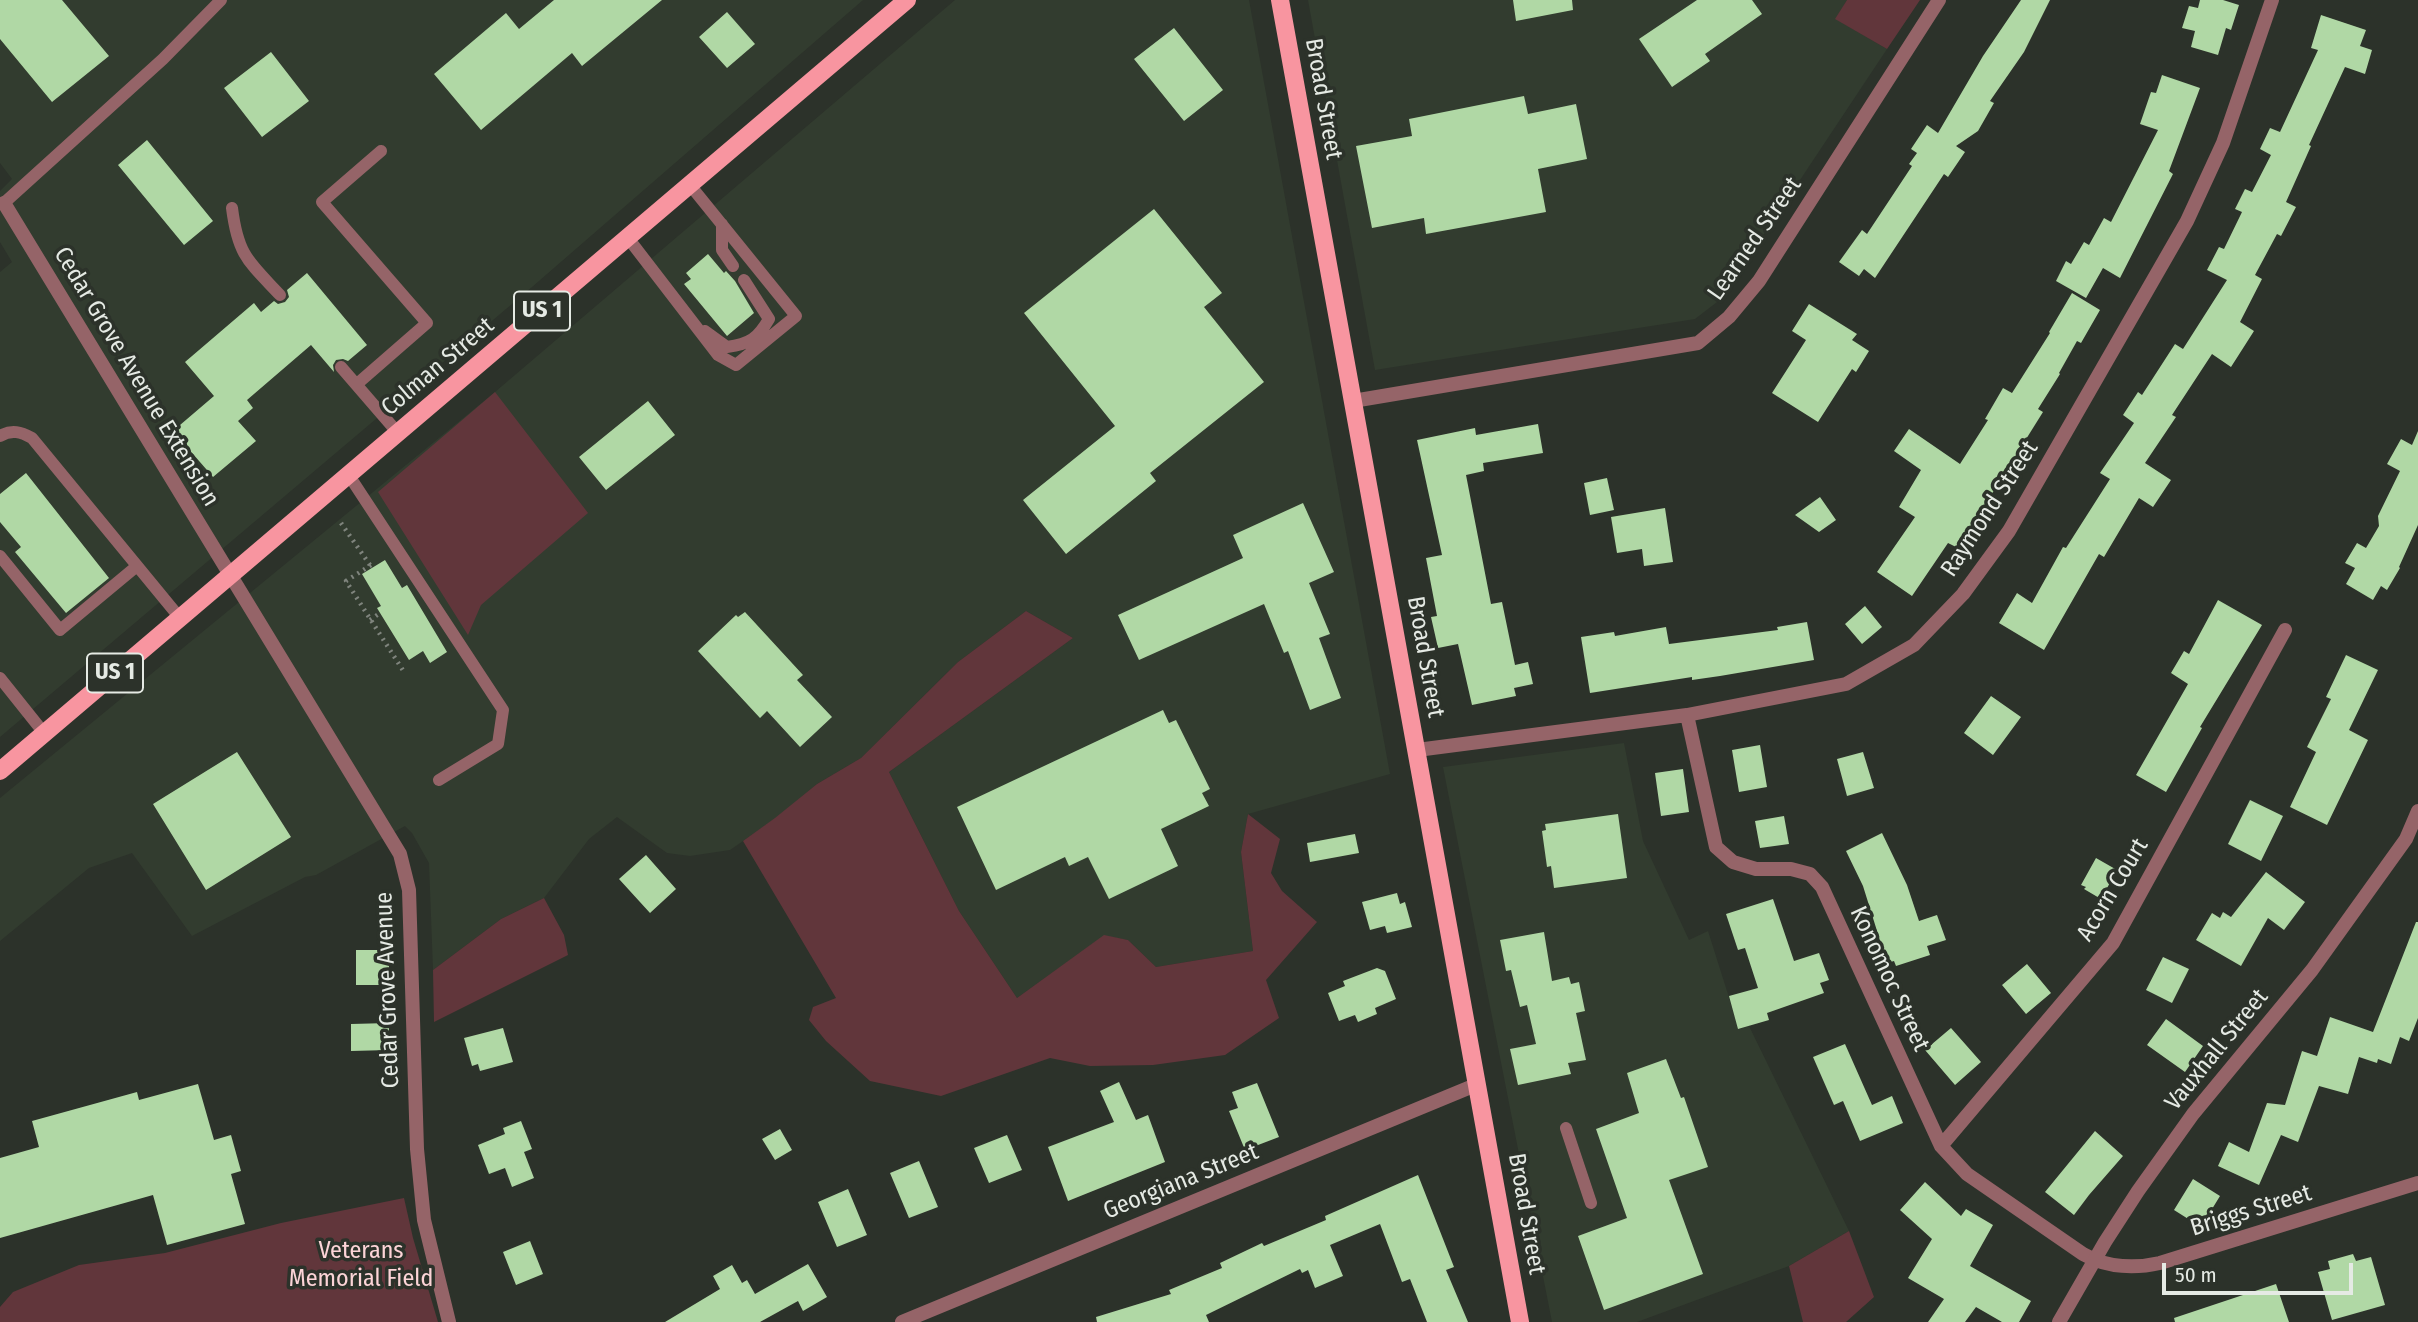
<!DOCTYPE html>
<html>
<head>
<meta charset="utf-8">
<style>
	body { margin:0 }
	#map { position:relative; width:2418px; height:1322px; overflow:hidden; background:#2c322a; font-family:"Fira Sans Condensed",sans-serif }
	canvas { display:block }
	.scale { position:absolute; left:2162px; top:1263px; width:191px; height:32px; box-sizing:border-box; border:4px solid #e5eae4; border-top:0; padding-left:9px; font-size:21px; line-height:24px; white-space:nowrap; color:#e5eae4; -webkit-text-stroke:5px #2c322a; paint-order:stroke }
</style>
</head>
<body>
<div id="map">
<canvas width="2418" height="1322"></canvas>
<div class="scale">50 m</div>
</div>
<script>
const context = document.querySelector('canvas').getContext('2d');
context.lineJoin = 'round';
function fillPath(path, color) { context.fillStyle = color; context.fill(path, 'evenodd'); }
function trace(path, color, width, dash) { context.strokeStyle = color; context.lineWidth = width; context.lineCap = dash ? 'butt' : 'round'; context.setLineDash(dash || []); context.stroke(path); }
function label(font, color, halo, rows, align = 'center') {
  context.font = font + ' "Fira Sans Condensed",sans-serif'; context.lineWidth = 7; context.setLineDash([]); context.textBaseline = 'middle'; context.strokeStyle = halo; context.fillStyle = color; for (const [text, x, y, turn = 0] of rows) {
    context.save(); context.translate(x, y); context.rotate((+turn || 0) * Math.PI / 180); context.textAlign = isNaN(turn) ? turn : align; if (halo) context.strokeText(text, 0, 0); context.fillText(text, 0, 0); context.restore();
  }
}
fillPath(new Path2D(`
	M0 0H863L532 287 0 737V272L12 262 0 242V191L12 179 0 163Z
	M955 0H1249L1390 774 1248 814 1241 852 1253 951 1156 967 1128 940 1104 936 1017 998 959 911 889 772 1073 638 1026 611 958 662 861 758 817 784 775 819 730 850 690 856 667 853 617 817 589 839 544 898 501 919 433 970 429 863 412 833 405 826 316 875 305 877 192 936 132 853 89 868 0 941V798L495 392Z
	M1308 0H1847L1836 19 1887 49 1721 299 1695 319 1375 370Z
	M1624 743 1643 841 1689 940 1708 931 1739 1029 1749 1026 1849 1231 1789 1266 1637 1322H1552L1443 767Z`), '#323c2f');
fillPath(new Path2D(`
	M1847 0H1920L1887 49 1835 19Z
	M495 392 588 513 481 605 468 635 378 492Z
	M1026 611 1073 638 889 772 959 911 1017 998 1104 935 1128 940 1156 967 1253 951 1241 852 1248 814 1280 839 1271 873 1282 891 1317 922 1266 980 1279 1018 1225 1055 1153 1065 1090 1066 1050 1058 941 1096 870 1081 826 1041 809 1020 813 1007 836 998 743 841 775 818 817 784 861 758 958 662Z
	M544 898 564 935 568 955 434 1022 433 970 501 919Z
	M404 1198 413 1238 438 1322H0V1307L13 1292 79 1265 165 1253 281 1223Z
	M1849 1231 1874 1297 1846 1322H1803L1789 1266Z`), '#61363b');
fillPath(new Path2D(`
	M0 0H62L109 56 52 102 0 39Z
	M554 0H662L582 66 572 53 481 130 434 74 506 13 519 29Z
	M1513 0H1572L1573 10 1516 21Z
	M1697 0H1752L1762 14 1705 54 1710 61 1672 87 1639 39Z
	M2021 0H2050L2024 52 1990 101 1994 103 1978 131 1956 146 1965 152 1948 177 1944 174 1875 278 1864 269 1859 276 1839 262 1862 230 1867 234 1912 166 1909 164 1917 153 1911 149 1927 125 1938 133 1983 56Z
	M2200 0H2223L2239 5 2231 30 2226 28 2218 55 2191 47 2195 31 2182 28 2189 6 2198 8Z
	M727 12 755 44 727 68 699 37Z
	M2321 15 2366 30 2360 46 2372 50 2365 74 2345 67 2309 145 2311 146 2286 202 2296 207 2281 236 2277 234 2255 275 2262 279 2240 322 2254 331 2231 367 2212 354 2172 415 2176 417 2145 463 2171 480 2153 507 2139 498 2104 557 2099 554 2044 650 1999 623 2017 593 2032 603 2063 547 2066 548 2110 479 2100 473 2134 423 2123 415 2138 392 2142 395 2175 344 2183 349 2227 280 2207 270 2219 247 2224 249 2242 212 2235 209 2245 189 2252 192 2271 155 2260 149 2270 128 2280 132 2318 50 2311 48Z
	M1174 28 1223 90 1184 121 1134 59Z
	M271 52 309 101 262 137 224 88Z
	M2162 75 2200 88 2169 171 2173 174 2120 278 2103 268 2086 298 2056 281 2066 261 2071 264 2084 242 2089 245 2104 218 2111 222 2158 130 2140 124 2151 92 2156 93Z
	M1524 96 1528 114 1576 104 1587 159 1538 169 1546 212 1426 234 1424 218 1372 228 1356 146 1412 136 1409 119Z
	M147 140 213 221 184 245 118 165Z
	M1154 209 1222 293 1204 307 1264 382 1150 473 1156 481 1066 554 1023 500 1115 426 1024 313Z
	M708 254 724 273 726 271 735 281 754 313 727 336 684 284 691 279 686 273Z
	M307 273 367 345 348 361 343 359 336 360 333 365 334 372 311 345 247 400 253 408 238 421 256 441 213 477 173 431 214 396 185 362 254 303 261 312 274 301 278 304 285 302 289 297 287 290Z
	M2072 293 2100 310 2081 343 2077 341 2059 373 2060 374 2038 409 2043 412 1958 548 1948 543 1912 596 1877 572 1915 517 1899 507 1921 470 1894 451 1909 429 1960 464 1988 420 1985 419 2003 388 2012 393 2050 333 2049 332Z
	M1809 304 1857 334 1852 340 1869 351 1856 372 1852 369 1818 422 1772 393 1806 340 1792 331Z
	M648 401 675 435 606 490 579 457Z
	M1538 424 1543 453 1483 463 1484 471 1466 475 1491 604 1502 602 1515 665 1528 662 1533 684 1514 688 1516 696 1472 705 1458 644 1438 648 1431 617 1437 616 1426 558 1442 555 1417 440 1475 428 1476 435Z
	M2418 431V525L2399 567 2400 568 2387 590 2381 586 2373 600 2346 584 2355 568 2345 563 2357 543 2366 548 2379 526 2378 516 2400 471 2387 464 2401 439 2412 445Z
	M26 473 109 578 66 613 15 552 21 547 0 522V494Z
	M1607 478 1614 510 1590 515 1584 483Z
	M1820 497 1836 520 1819 532 1795 515Z
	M1303 503 1334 572 1309 583 1330 634 1319 638 1341 698 1310 710 1288 651 1284 653 1264 604 1139 660 1118 615 1243 558 1233 535Z
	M1665 508 1673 562 1644 566 1642 549 1617 553 1611 517Z
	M385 560 402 588 407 585 447 652 430 663 423 651 409 660 377 608 381 606 362 574Z
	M2218 600 2262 625 2200 727 2202 728 2166 792 2136 775 2188 684 2171 673 2184 651 2189 654Z
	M1865 606 1882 627 1862 644 1845 624Z
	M745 612 803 675 797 680 832 717 800 747 767 711 760 718 698 651 736 615 738 617Z
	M1807 622 1814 660 1720 676 1692 680V677L1590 693 1581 637 1614 632 1615 636 1666 627 1669 644 1778 630 1777 627Z
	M2346 655 2378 670 2349 730 2368 740 2327 825 2290 807 2316 752 2307 747 2331 699 2326 697Z
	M1991 696 2021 717 1993 755 1964 733Z
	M1163 710 1169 723 1176 720 1210 789 1202 793 1209 806 1161 829 1178 866 1109 899 1088 857 1069 866 1065 857 996 890 957 807Z
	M1760 745 1767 787 1739 792 1732 750Z
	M237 752 291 837 206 890 153 804Z
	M1863 752 1874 788 1847 796 1837 759Z
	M1683 769 1689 812 1661 816 1655 773Z
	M2250 800 2283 816 2261 861 2228 844Z
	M1618 814 1627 878 1554 888 1551 866 1547 867 1542 831 1546 830 1545 824Z
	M1784 816 1789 844 1760 848 1755 821Z
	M1882 833 1907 885 1919 921 1937 915 1946 940 1927 946 1930 955 1896 966 1894 961 1887 963 1863 886 1846 851Z
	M1355 834 1359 853 1310 862 1307 843Z
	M646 855 676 889 650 913 619 879Z
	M2096 858 2117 870 2101 899 2084 889 2086 887 2081 885Z
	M2266 872 2305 902 2284 930 2268 918 2241 966 2196 940 2212 913 2220 918 2223 912 2231 917Z
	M1397 893 1400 904 1405 902 1412 927 1387 933 1385 926 1370 930 1362 902Z
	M1773 899 1794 961 1819 953 1829 980 1820 983 1824 993 1767 1013 1769 1020 1738 1029 1729 996 1758 988 1745 948 1738 950 1726 914Z
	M2416 922H2418V1018L2409 1041 2400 1037 2391 1064 2378 1059 2377 1063 2359 1057 2348 1094 2319 1086 2298 1142 2281 1135 2259 1185 2218 1166 2229 1142 2249 1152 2267 1103 2285 1105 2302 1051 2317 1056 2330 1017 2373 1032Z
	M1544 932 1552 981 1569 977 1571 984 1579 982 1585 1011 1576 1013 1586 1060 1568 1063 1571 1074 1518 1085 1510 1049 1536 1044 1527 1005 1520 1007 1511 970 1506 971 1500 940Z
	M356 950H389V974L384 975V985H356Z
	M2163 957 2189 969 2172 1003 2146 990Z
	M2027 964 2051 993 2026 1014 2002 985Z
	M1377 968 1385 971 1396 999 1375 1008 1377 1014 1358 1022 1355 1015 1339 1021 1328 993 1345 986 1343 981Z
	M2166 1019 2203 1046 2185 1072 2147 1045Z
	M389 1023V1050L351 1051V1024Z
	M503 1028 513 1062 480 1071 478 1064 472 1066 464 1038Z
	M1951 1028 1981 1062 1955 1085 1925 1050Z
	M1845 1044 1872 1105 1892 1096 1903 1123 1860 1141 1843 1101 1834 1105 1813 1057Z
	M1666 1059 1681 1098 1684 1097 1708 1167 1669 1180 1703 1274 1604 1310 1578 1236 1627 1218 1596 1129 1639 1113 1627 1073Z
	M1119 1082 1136 1120 1148 1115 1165 1162 1068 1201 1048 1147 1114 1122 1100 1091Z
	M1257 1083 1279 1137 1245 1150 1229 1111 1238 1108 1232 1092Z
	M198 1084 214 1140 231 1135 241 1171 231 1174 245 1224 167 1245 153 1195 0 1238V1158L39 1147 32 1121 137 1092 139 1100Z
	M521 1121 532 1149 524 1152 534 1178 512 1187 505 1168 489 1174 478 1145 505 1134 503 1128Z
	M780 1129 792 1150 775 1160 762 1139Z
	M2095 1131 2123 1156 2089 1195 2074 1215 2045 1192Z
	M1007 1135 1022 1170 989 1183 974 1148Z
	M919 1161 938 1207 909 1218 890 1173Z
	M1418 1175 1454 1267 1446 1270 1468 1322H1427L1410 1279 1402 1282 1380 1224 1330 1245 1343 1276 1315 1288 1308 1270 1302 1273 1300 1269 1206 1315 1209 1322H1097L1096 1317 1171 1294 1169 1290 1222 1268 1220 1263 1262 1243 1264 1246 1326 1220 1325 1216Z
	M2193 1179 2220 1196 2201 1227 2174 1210Z
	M1925 1182 1961 1216 1966 1209 1993 1225 1970 1266 2031 1301 2019 1322H2002L1976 1307 1965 1322H1928L1944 1299 1908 1278 1932 1239 1900 1210Z
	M848 1189 867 1235 837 1247 818 1202Z
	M530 1241 543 1274 516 1285 503 1252Z
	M2353 1254 2356 1261 2371 1257 2385 1305 2332 1320 2318 1272 2330 1269 2328 1261Z
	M808 1264 827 1297 803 1311 798 1301 760 1322H665L720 1289 713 1276 732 1265 742 1283 747 1280 755 1294Z
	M2276 1284 2289 1322H2175L2174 1318Z`), '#b0d8a5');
trace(new Path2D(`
	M341 523 372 568
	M371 565 346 581 404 672
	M370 620 380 613`), '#7f847d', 4.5, [2, 5]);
trace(new Path2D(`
	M4 203 163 59 221 0
	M232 208C238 256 249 262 280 295
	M722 224V250L733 266
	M628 238 718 355 736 365 796 316 690 185
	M705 331 727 347C750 344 758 338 769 319L744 280
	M341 367 398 433
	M357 384 427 323 322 202 381 151
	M0 436C12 429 21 432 32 438L180 618
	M348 474 503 710 498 744 439 780
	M0 556 60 630 137 566
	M0 678 44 733
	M1566 1128 1591 1203`), '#956468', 12);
trace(new Path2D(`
	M4 203 400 854 409 890 417 1149 424 1220 449 1322
	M1353 401 1698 343 1729 317 1759 281 1939 0
	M1687 715 1716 847 1733 862 1756 869H1791L1810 874 1822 887 1941 1146 1967 1174 2083 1254 2095 1260
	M1417 750 1687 715 1846 684 1914 645 1963 594 2009 531 2187 221 2223 143 2272 0
	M1941 1146 2113 943 2285 630
	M902 1322 1478 1084`), '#956468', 14);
trace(new Path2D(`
	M2095 1260C2117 1268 2138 1268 2160 1263L2418 1183
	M2059 1322 2105 1242 2138 1191 2193 1114 2312 970 2406 839 2418 811`), '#956468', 14);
trace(new Path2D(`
	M1280 0 1520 1322
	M0 771 907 0`), '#f895a0', 18);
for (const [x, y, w] of [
	[542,311,56],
	[115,673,56]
]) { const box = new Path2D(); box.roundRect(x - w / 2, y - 19.5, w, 39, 5); context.fillStyle = '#2c322a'; context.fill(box); trace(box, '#e5eae4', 2); }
label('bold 23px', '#e5eae4', null, [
	["US 1",542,311],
	["US 1",115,673]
]);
label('24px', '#e5eae4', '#2c322a', [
	["Broad Street",1323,99,80],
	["Learned Street",1755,239,-55],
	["Colman Street",438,367,-40],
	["Cedar Grove Avenue Extension",136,377,59],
	["Raymond Street",1990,509,-57],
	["Broad Street",1425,657,80],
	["Acorn Court",2113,890,-59],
	["Konomoc Street",1889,979,65],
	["Cedar Grove Avenue",388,990,-92],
	["Vauxhall Street",2217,1050,-51],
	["Georgiana Street",1181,1182,-22],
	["Briggs Street",2251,1211,-17],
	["Broad Street",1526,1214,80]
]);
label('24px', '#fcd4d7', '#2c322a', [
	["Veterans",361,1251],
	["Memorial Field",361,1279]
]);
</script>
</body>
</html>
